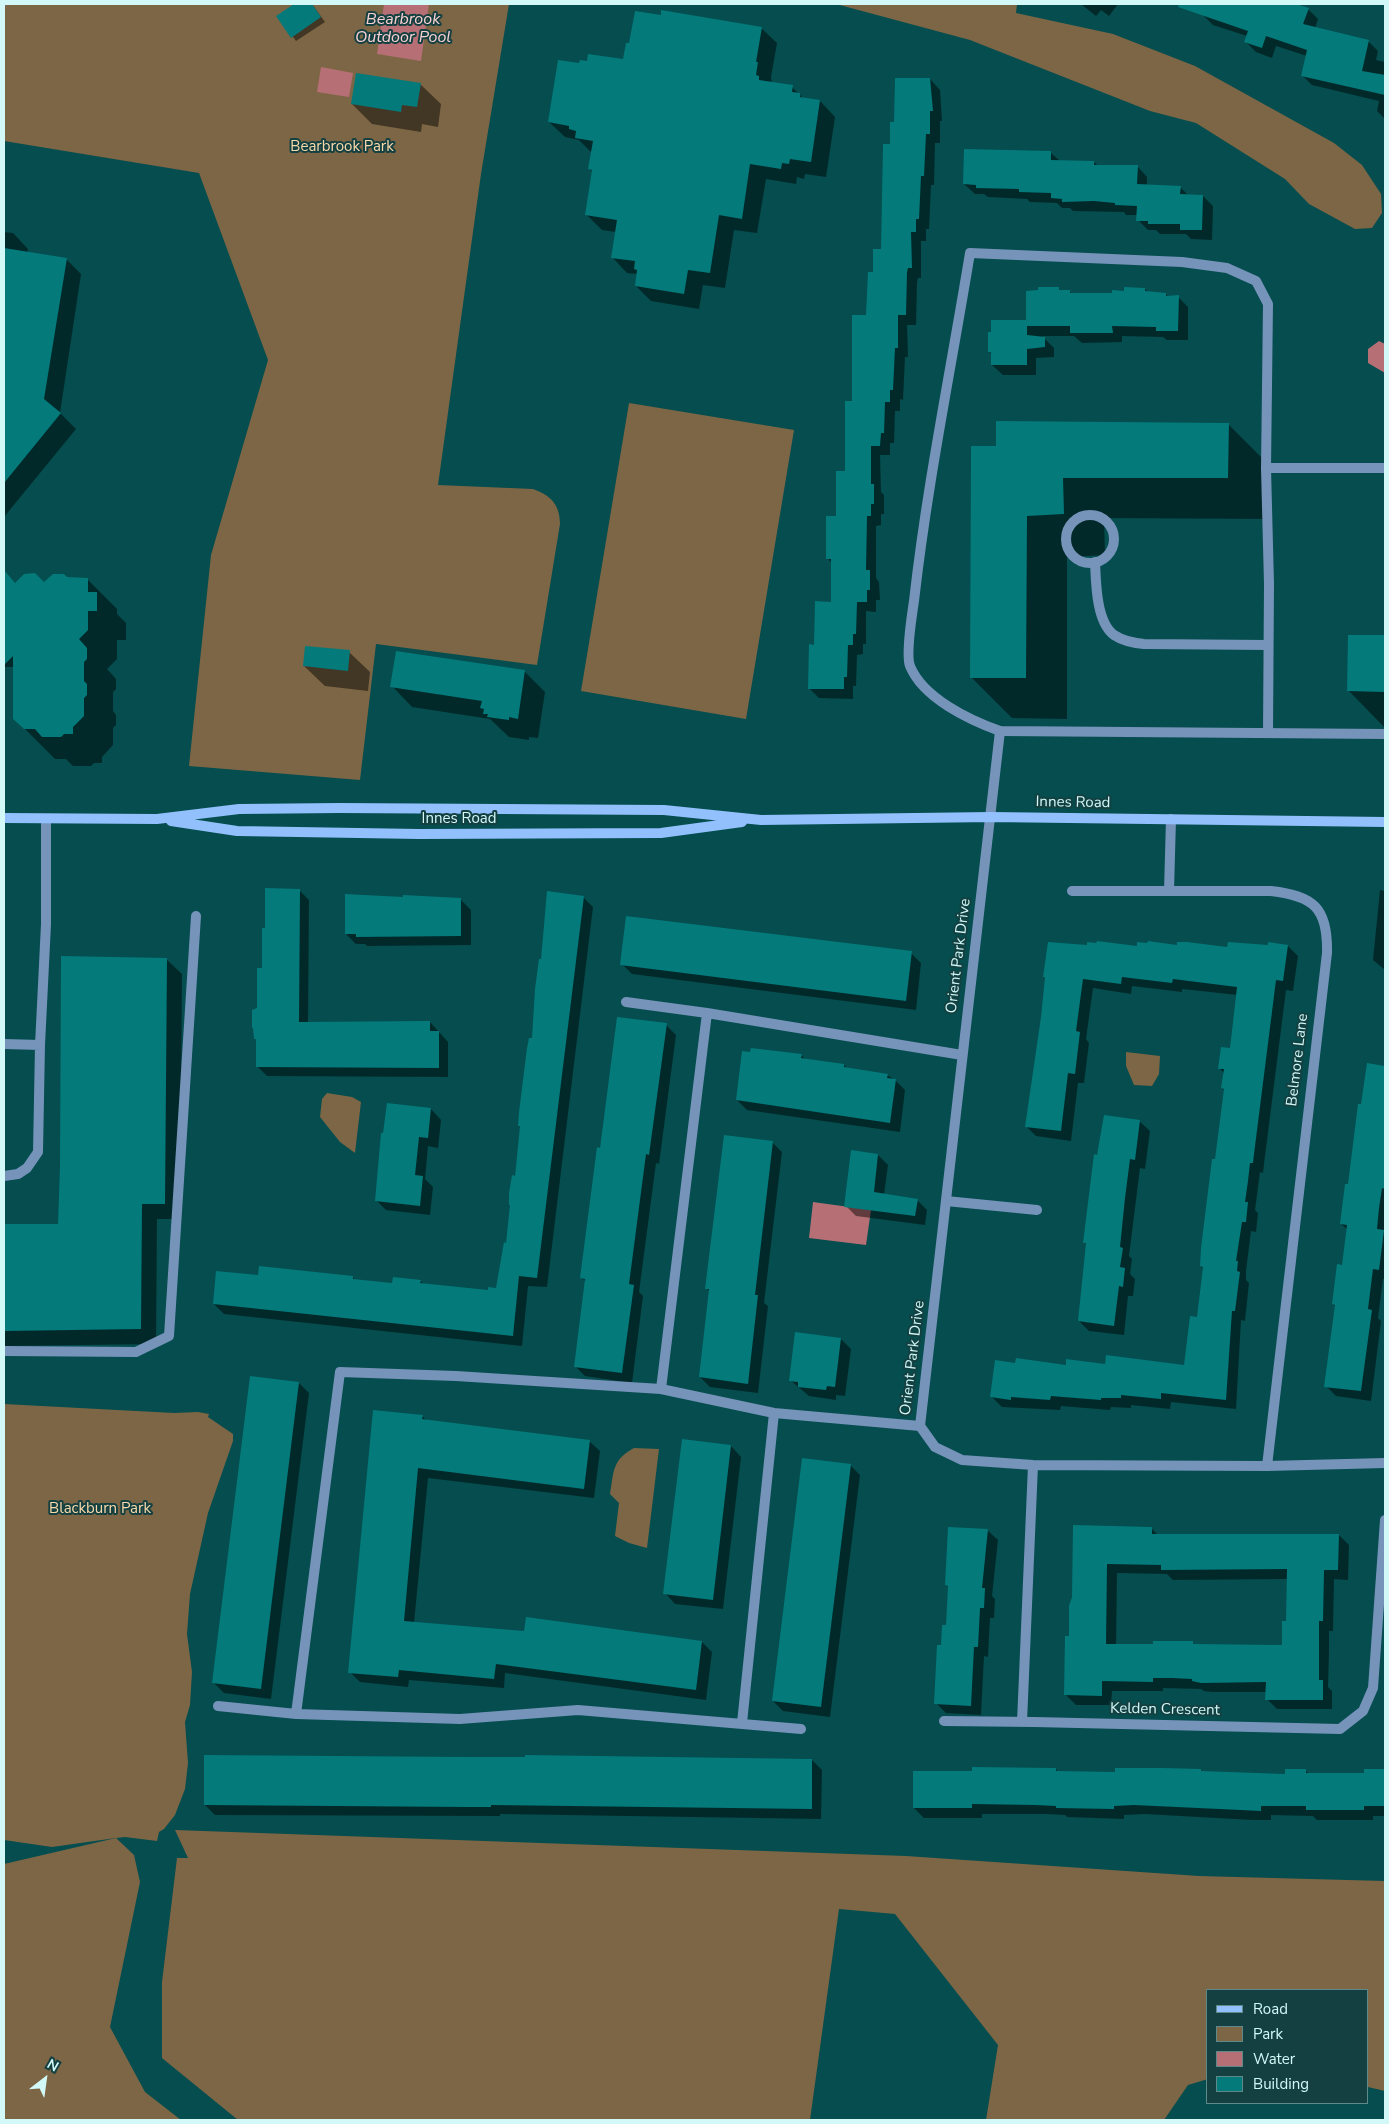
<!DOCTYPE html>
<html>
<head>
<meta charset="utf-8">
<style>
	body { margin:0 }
	#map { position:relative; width:1389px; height:2124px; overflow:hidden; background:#054d4e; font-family:"Nunito Sans",sans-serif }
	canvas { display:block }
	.frame { position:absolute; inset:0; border:5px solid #d2f8f8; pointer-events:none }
	.legend { position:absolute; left:1206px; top:1989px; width:162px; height:115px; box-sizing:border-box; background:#144041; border:1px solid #608a8a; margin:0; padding:6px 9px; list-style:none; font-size:15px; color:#d2f8f8 }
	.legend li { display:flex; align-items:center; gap:10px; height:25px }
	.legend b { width:25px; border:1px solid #608a8a }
	.north { position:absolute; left:20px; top:2054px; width:50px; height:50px; -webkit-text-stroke:4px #144041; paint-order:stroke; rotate:30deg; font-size:14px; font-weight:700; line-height:20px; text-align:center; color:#d2f8f8 }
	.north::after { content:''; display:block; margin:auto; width:18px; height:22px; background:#d2f8f8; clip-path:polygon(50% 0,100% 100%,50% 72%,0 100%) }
</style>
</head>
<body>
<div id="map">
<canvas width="1389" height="2124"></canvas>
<div class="frame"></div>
<ul class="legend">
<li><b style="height:6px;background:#91c0fd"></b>Road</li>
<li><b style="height:14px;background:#7d6645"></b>Park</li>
<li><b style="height:14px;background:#b67075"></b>Water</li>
<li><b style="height:14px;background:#047a7b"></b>Building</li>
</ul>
<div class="north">N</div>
</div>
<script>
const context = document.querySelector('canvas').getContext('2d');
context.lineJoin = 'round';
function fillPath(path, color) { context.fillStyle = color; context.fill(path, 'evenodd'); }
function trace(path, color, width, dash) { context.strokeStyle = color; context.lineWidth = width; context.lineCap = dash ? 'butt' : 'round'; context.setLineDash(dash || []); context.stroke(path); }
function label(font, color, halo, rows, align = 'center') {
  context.font = font + ' "Nunito Sans",sans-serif'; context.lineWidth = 4; context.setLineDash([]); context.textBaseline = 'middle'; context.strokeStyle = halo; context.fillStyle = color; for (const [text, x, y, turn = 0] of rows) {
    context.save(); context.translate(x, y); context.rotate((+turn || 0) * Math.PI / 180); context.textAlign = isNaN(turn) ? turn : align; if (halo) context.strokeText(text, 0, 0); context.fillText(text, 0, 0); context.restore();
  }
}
fillPath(new Path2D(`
	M4 4H509L481 174 438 485 533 489C550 495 560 504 560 524L537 665 376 644 360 780 189 766 211 555 268 360 199 173 4 141Z
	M836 4H1017L1016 13 1113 34 1195 66 1334 143 1362 165 1381 194 1382 213 1372 228 1355 229 1309 204 1285 179 1196 123 1150 111 970 40Z
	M629 403 794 430 746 719 581 691Z
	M1126 1052 1160 1056 1159 1074 1152 1086 1134 1085 1126 1066Z
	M327 1093 352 1097 361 1102 355 1153 340 1142 320 1117 322 1099Z
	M4 1404 174 1413 198 1412 209 1414 208 1417 233 1434V1441L208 1513 190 1594 187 1634 192 1672 190 1705 185 1722 188 1763 185 1789 175 1815 164 1829 159 1832 157 1841 125 1837 116 1838 134 1855 140 1882 110 2027 145 2092 181 2120H4V1864L116 1838 52 1847 4 1840Z
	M634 1448 659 1449 647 1548 629 1543 615 1536 619 1503 610 1494C614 1471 612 1460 634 1448Z
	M175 1830 906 1856 1199 1876 1385 1881V2091L1368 2087V1990H1208V2079L1188 2085 1164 2120H986L998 2045 895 1914 839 1909 810 2120H238L162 2058V1982L177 1858H188Z`), '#7d6645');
fillPath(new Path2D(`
	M384 4H429L421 61 377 54Z
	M321 67 353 73 349 97 317 92Z
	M1379 341 1385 344V373L1368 363V349Z
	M813 1202 871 1210 866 1245 809 1238Z`), '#b67075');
fillPath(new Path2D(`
	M296 4H312L325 22 296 41 278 16Z
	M1081 4H1118L1109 16 1101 10 1096 16Z
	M1205 4H1294L1308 9 1318 19 1315 28 1368 41 1378 51 1376 60 1385 62V119L1377 111 1379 101 1312 85 1302 75 1307 56 1276 46 1272 58 1256 52 1246 42 1247 36 1213 25 1203 15 1206 4Z
	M761 28 777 43 771 77 772 84 792 87 804 99 820 101 835 117 826 177 805 174 804 179 797 177 796 184 766 179 757 233 734 230 725 288 703 285 699 309 651 301 636 286 638 274 627 273 612 257 616 232 602 230 587 215 593 172 590 169 592 153 579 140 565 137 549 122 580 64 624 60Z
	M930 79 940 90 942 121H940V143H935L934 185H931L929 229H926V241H921V278H918L917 283 916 325H907L908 357H905L903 400 900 399V411H895L894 443H890V455H880L881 492 884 495V514H881V525L876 526V578L879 582 880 600H876V612L866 611V644H863V654L857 655 856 686H853V699L819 698 809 688 816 646 832 603V563L827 558 846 473 853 403 875 273 882 251 891 145 896 124Z
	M420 84 441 104 438 127 422 124 421 132 372 124 352 104Z
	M1051 153 1060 161 1094 162 1098 166H1137L1147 177V186L1180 187 1189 196H1203L1213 206 1212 240 1191 239 1186 234H1160L1156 230H1148L1138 220V215H1126L1124 212 1073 211 1070 208H1062L1057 203 1030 202 1027 199 988 197 984 194H975L964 184Z
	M4 232 13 233 28 249 27 253 66 259 81 274 60 413 76 429 4 517Z
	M1058 288 1061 291H1069L1073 295 1114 294 1145 289 1148 292 1166 294 1168 297H1178L1188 307V340H1167L1163 337 1122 336V342L1082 343 1074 336H1042L1054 348V357L1036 358V375H1003L992 365V354L990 352 1028 321Z
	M1228 424 1269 465 1268 519 1104 518 1105 555 1067 557V719L1012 718 971 677 997 447Z
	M4 574 16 584H44L67 578 87 579 117 609V614L126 623V640H117V659L107 669 116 679V689L113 692V711L116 715V725L113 728V745L102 757V763H94L91 766H73L66 759H55L14 718V667H4Z
	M1349 636H1385V728L1349 691Z
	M349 652 370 672 368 691 325 686 304 666Z
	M525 672 545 692 538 738 529 737V740L509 737 490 719 412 707 392 686Z
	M299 890 309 900 308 1023 430 1022 448 1042V1077L267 1076 257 1066V1040L255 1038 263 969Z
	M1380 890 1385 891V970L1373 960Z
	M583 897 593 907 547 1287 528 1286 522 1346 224 1314 214 1304 260 1276 353 1277 356 1281 394 1284 420 1281 424 1284 489 1291 497 1290 507 1244 521 1127 520 1126 533 1040Z
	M461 900 471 910V945L367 946 365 944H356L346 934Z
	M1178 946 1228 949 1288 946 1298 956 1293 991 1286 990 1264 1164 1263 1173 1260 1172 1255 1210 1258 1213 1256 1232 1251 1231 1246 1271V1280L1249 1283 1245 1321 1241 1320 1236 1409 1171 1402 1170 1409 1131 1405V1408L1111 1407 1110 1410 1061 1406 1060 1410 1002 1407 992 1397 1016 1364 1185 1367 1198 1318 1204 1269 1201 1266 1225 1091 1222 1088 1224 1073 1219 1068 1231 1049 1238 995 1182 989V992L1132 986 1131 994 1093 988 1086 1039 1089 1043 1084 1083H1078L1071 1141 1036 1136 1026 1126 1042 1017 1046 978 1044 976 1138 948Z
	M911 953 921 963 916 1010 632 974 622 964Z
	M166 959 182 974 180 1219H157L156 1344 4 1346V1225H60Z
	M666 1025 676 1035 659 1164 656 1163 639 1292 643 1296 632 1383 585 1376 575 1366 586 1282 581 1277 601 1150Z
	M801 1055 806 1060 844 1065 848 1069 887 1075 895 1080 905 1090 900 1132 747 1110 737 1100Z
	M1368 1064 1385 1067V1279H1383L1378 1318 1381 1321 1371 1401 1336 1396 1326 1386 1336 1307 1333 1304 1343 1266 1347 1229 1341 1224 1349 1185Z
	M388 1105 431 1109 441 1120 438 1148 428 1146 425 1179 433 1187 430 1215 386 1210 376 1200Z
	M1139 1121 1150 1131 1145 1169 1140 1168 1129 1256 1132 1259 1130 1274 1135 1279 1133 1296H1128L1124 1335 1089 1331 1079 1321 1087 1245 1084 1242 1098 1156Z
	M772 1142 782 1152 764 1303 768 1306 758 1393 710 1387 700 1377 710 1292 706 1288Z
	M878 1155 888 1165 884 1195 917 1200 927 1210 925 1225 856 1216 846 1206Z
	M841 1339 851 1349 845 1396 836 1395V1400L809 1396 790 1380Z
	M299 1383 309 1393 271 1699 224 1693 214 1683Z
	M422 1416 427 1421 589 1441 600 1451 594 1498 428 1478 414 1623 525 1632 702 1642 712 1652 706 1700 505 1673 504 1688 409 1680 408 1687 360 1682 350 1672Z
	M731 1446 741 1457 723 1609 675 1604 665 1593Z
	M850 1465 860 1475 830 1717 783 1711 773 1701Z
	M1075 1526 1151 1528 1158 1535H1339L1349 1545 1348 1580 1334 1579 1333 1631H1329V1652L1328 1687 1332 1691V1709H1277L1267 1699V1692H1212L1204 1691 1201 1689 1163 1688V1691H1112L1111 1705H1076L1066 1695 1073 1597ZM1117 1573 1167 1574 1173 1580 1288 1579 1287 1622 1283 1646 1195 1645 1192 1643 1116 1645Z
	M987 1530 998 1540 992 1596 995 1599 994 1618H990L988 1657 984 1656 981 1715 946 1713 936 1703 942 1646 947 1626 949 1588 946 1585Z
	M812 1760 822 1770 821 1819 500 1814V1816L215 1815 205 1805Z
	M1056 1769 1058 1772 1116 1773 1201 1770 1203 1773 1286 1775 1305 1770 1309 1774H1365L1384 1771 1385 1816H1373V1820H1317L1313 1816 1271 1815V1820H1252L1145 1814 1124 1815V1819L1067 1817 1065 1815 1046 1814H982V1818H924L914 1808Z`), '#0007');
fillPath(new Path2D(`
	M294 4H312L321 17 291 38 276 16Z
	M1179 4H1296L1309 8 1303 24 1369 40 1362 71 1385 75V95L1301 76 1307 50 1266 36 1262 48 1244 42 1248 31 1178 7Z
	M661 10 762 27 756 62H758L756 75 759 76V80L793 85 792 92 800 93V97L820 100 811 162 790 159 789 164 782 163 781 169 750 164 742 219 719 215 710 273 688 270 684 294 635 286 637 270 634 269 635 261 611 258 617 220 585 215 592 170 588 169 593 141 575 138 576 131 569 129V126L548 122 558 60 579 63 580 60 587 61 588 54 623 59 626 43H629L635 11 661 15Z
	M356 73 421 83 417 107 402 105 401 112 351 104Z
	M895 78H930L933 111H930V134H926L924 176H921L919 219H916V232H911L912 268H908L907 272 906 315H898V348H895L893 390H890V402H885L884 433H881L880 446H871V484H874V504H871V516H867L866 570H870V590H867V602H857L856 634H853V645H848L847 677H844V689H808L809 644 814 645 815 601 831 602V559H826V516H836V471H845V401H852V315H866L868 272H873V249H881L883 144H890V122H894Z
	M964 149 1051 151V160L1094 161V165H1138L1137 184 1181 186 1180 194 1203 195 1202 230H1180V224H1148V221H1136L1137 206 1115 205V203L1094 201 1062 202V199L1051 198V193L1019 192V189L976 188V185L963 184Z
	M4 248 67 258 44 399 61 413 4 483Z
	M1038 287H1059V290H1070V293H1112V290L1124 291V287L1145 288V291L1166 293V296L1179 295 1178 331H1156V327L1112 326 1113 333H1070V326H1027V335L1045 337V347L1027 349V365H991V352H988V332H991V320H1026V291L1038 290Z
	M996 421 1229 423 1228 478H1063L1064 514 1027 516 1026 678H970L971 446H996Z
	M4 570 15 583 24 574 35 573 44 582 53 574H64L67 577 88 578V592H97V611H88V630L79 639 87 648V659L84 662V681L87 684V695L84 698V716L73 727V734H64L61 737H42L35 729H24L13 719V656L4 665Z
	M1348 635H1385V692L1347 691Z
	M305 646 350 650 348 671 303 666Z
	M396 651 525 670 518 719 509 717V720L487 717 488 714H483L484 709 480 708 482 701 390 687Z
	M265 888 300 889 299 1022 430 1021V1031H439V1068L256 1067V1039H254L253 1028H252V1010L257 1008V968H262V928H265Z
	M547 891 584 896 537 1278 519 1276 513 1336 213 1304 216 1271 258 1275 259 1266 353 1276V1279L392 1283 393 1277 421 1280 420 1283 488 1290V1287L496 1288 504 1242 506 1243 510 1205H509V1193L512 1175 515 1176 520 1126H518L519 1112 527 1048 529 1038H532L535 989 539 959H541Z
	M345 894 403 897V895L461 898V936L356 937V934H345Z
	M626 916 912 951 906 1001 620 965Z
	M1097 941 1137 946V942L1147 943 1148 941 1177 945V942H1187L1227 947 1228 942 1268 945V942L1288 945 1283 981 1276 980 1254 1154 1253 1163H1250L1248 1181 1245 1202H1248L1246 1222H1242L1236 1261H1238L1237 1271 1240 1272 1235 1311H1232L1226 1400 1161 1393V1399L1121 1395V1398H1101V1400L1051 1396 1050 1400 1011 1397V1400L990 1397 995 1360 1015 1363 1016 1358 1066 1365V1359L1105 1364 1106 1355 1184 1365 1190 1316 1197 1317 1203 1267 1200 1266 1201 1248 1212 1159H1215L1224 1089 1221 1088 1224 1069H1218L1221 1047 1230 1048 1237 987 1173 979 1172 983 1122 977 1121 984 1083 979 1076 1031 1080 1032 1075 1074 1068 1073 1061 1131 1025 1127 1041 1017 1045 977H1043L1048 942 1087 945V942L1096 943Z
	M61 956 167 958 165 1204H142L141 1329 4 1331V1224H58L60 1166Z
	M617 1017 667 1023 649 1155 646 1154 629 1284 634 1285 622 1373 574 1367 585 1279 580 1278 597 1147 600 1148Z
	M751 1048 802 1054 801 1058 844 1064V1067L888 1074 887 1078 896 1079 890 1123 736 1100 742 1051 750 1052Z
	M1367 1063 1385 1066V1189L1382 1188 1379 1208 1377 1229 1384 1230 1379 1270 1373 1269 1368 1309 1372 1310 1361 1391 1324 1387 1335 1305 1332 1304 1337 1264 1342 1265 1347 1225 1340 1224 1345 1184H1348L1358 1104H1361Z
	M387 1103 431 1108 428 1138 419 1137 415 1175 423 1176 420 1206 375 1201 381 1133H383Z
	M1104 1115 1140 1120 1135 1160 1130 1159 1125 1198 1120 1247 1123 1248 1120 1267 1125 1268 1123 1287 1119 1286 1114 1326 1078 1321 1086 1243H1083L1094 1154 1097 1155Z
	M724 1135 773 1141 755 1295H758L748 1384 699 1377 709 1289H705Z
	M851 1150 878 1154 874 1192 918 1199 915 1216 844 1207Z
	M795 1332 841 1338 835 1387 827 1386 826 1390 798 1387V1382L789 1381Z
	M250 1376 299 1382 261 1689 212 1683Z
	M373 1410 423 1415 422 1419 590 1440 584 1489 418 1468 404 1621 524 1631 526 1617 702 1641 696 1690 496 1664 494 1679 399 1670 398 1677 348 1673Z
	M682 1439 731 1445 713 1600 663 1594Z
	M802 1458 851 1464 821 1707 772 1701Z
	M1073 1525 1152 1527V1534H1339L1338 1570H1324L1323 1621H1319V1680H1323V1700H1265L1266 1682 1201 1683 1192 1681V1679L1172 1678H1153V1682L1102 1681V1696L1064 1695 1065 1636H1069V1606L1072 1597ZM1107 1564 1161 1565V1570L1287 1569 1286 1621H1282V1645L1193 1644V1641H1153V1644H1106Z
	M948 1527 988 1529 982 1588H985L984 1608H980L978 1647H974L971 1706 934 1704 937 1645H941L942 1625H946L948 1586 945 1585Z
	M204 1755 469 1757H525V1755L812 1759V1809L491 1805V1807H468L204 1805Z
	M972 1767 1056 1768V1771L1115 1772V1768H1163L1201 1769V1771L1285 1774V1769H1306V1773H1364V1769H1385L1384 1806H1364V1810H1306V1806H1261V1811L1241 1810 1134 1805 1114 1806V1809L1056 1808V1806L1035 1805 972 1804V1808H913V1771H972Z`), '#047a7b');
trace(new Path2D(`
	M1266 468 1268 304 1256 281 1227 268 1182 262 970 253C951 369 927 485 914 601 912 614 906 656 910 666 923 698 969 720 1000 731L1385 734
	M1066 539a24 24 0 1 1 48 0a24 24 0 1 1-48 0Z
	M1095 562C1096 582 1096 622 1114 635 1123 641 1133 643 1144 644L1268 645
	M1268 732 1269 584 1266 468H1385
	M1169 891 1171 819
	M626 1002 707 1013 962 1055
	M4 1044 40 1045
	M4 1176 18 1174 27 1168 38 1152 40 1045 46 924V819
	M946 1201 1037 1210
	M4 1351 136 1352 169 1336 196 916
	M661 1389 707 1013
	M218 1706 296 1714 460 1719 578 1710 801 1729
	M296 1714 340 1372 456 1376 661 1389 774 1413 920 1426
	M742 1723 774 1413`), '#7693ba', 10);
trace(new Path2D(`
	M1000 731 920 1426 935 1447 962 1460 1033 1465 1267 1466 1385 1463
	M1072 891H1271C1314 896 1328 908 1327 953L1267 1466
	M944 1721 1034 1722 1340 1729 1363 1711 1373 1688 1385 1520
	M1022 1722 1033 1465`), '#7693ba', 10);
trace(new Path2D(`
	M4 818 157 819 239 809 339 808 664 810 761 820 991 817 1385 822
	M171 821 237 831 419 834 661 833 742 822`), '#91c0fd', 10);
label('15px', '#fad9aa', '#144041', [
	["Bearbrook Park",342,147],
	["Blackburn Park",100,1509]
]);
label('15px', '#d2f8f8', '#144041', [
	["Innes Road",1073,803,1],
	["Innes Road",459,819],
	["Orient Park Drive",959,956,-83],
	["Belmore Lane",1298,1060,-83],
	["Orient Park Drive",913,1358,-83],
	["Kelden Crescent",1165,1710,1]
]);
label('italic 16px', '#fad0d1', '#144041', [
	["Bearbrook",403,20],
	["Outdoor Pool",403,38]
]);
</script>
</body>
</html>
